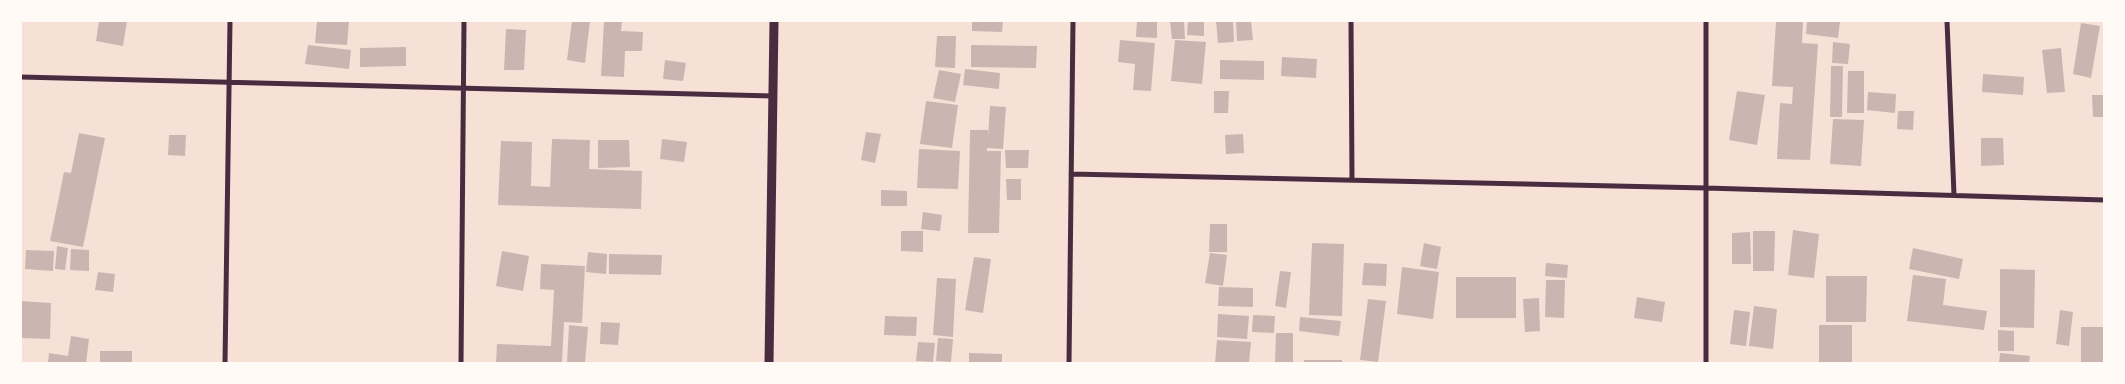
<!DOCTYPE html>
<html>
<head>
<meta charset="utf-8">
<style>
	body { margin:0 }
	#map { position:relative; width:2125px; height:384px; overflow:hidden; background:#f7e1d7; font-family:Lato,sans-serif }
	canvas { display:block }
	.frame { position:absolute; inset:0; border:22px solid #fffaf5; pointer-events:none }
</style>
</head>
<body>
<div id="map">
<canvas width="2125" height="384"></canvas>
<div class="frame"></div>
</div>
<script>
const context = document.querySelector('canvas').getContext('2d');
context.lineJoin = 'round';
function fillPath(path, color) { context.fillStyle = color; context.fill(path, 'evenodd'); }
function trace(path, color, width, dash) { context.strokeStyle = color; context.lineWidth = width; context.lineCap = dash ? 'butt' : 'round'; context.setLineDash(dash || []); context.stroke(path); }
fillPath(new Path2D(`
	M99 21H127L123 46 96 41Z
	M317 21H349L347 45 315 43Z
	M572 21H590L585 63 567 60Z
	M604 21H622L621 31 643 32 642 51H625L624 77 601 76Z
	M972 21H1003L1002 32 972 31Z
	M1137 21H1157V38L1136 37Z
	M1170 21H1184L1185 39H1172Z
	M1188 21H1204V36L1187 35Z
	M1216 21H1233L1234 42 1218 43Z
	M1236 21H1251L1253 40 1237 41Z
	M1776 21H1803L1802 43 1818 44 1810 160 1777 159 1780 103 1792 104 1793 87 1772 86Z
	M1807 21 1840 22 1838 38 1806 34Z
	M2081 23 2100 26 2091 78 2073 74Z
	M506 29 526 30 524 70H504Z
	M937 36H956L955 68 935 67Z
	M1120 40 1155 43 1151 91 1133 90 1135 64 1118 62Z
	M1175 40 1206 42 1202 84 1171 81Z
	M1833 42 1850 44 1848 64 1832 63Z
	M308 45 351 50 349 69 305 64Z
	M971 45 1037 46 1036 68 971 67Z
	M406 47V66L360 67V48Z
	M2061 48 2065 92 2047 93 2042 50Z
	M1282 57 1317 59 1316 78 1281 76Z
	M665 60 686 63 683 81 663 79Z
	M1220 60 1264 61V80L1220 79Z
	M1831 66H1843L1842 117H1830Z
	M965 69 1000 73 999 89 963 85Z
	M939 70 961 74 955 102 933 98Z
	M1848 71H1864V113H1847Z
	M1983 74 2024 77 2023 95 1982 92Z
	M1214 91H1229L1228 113H1214Z
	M1737 91 1765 95 1757 145 1729 140Z
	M1868 92 1896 94 1895 113 1867 110Z
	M2092 95H2104V117H2093Z
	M926 101 958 105 952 148 920 144Z
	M990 106 1006 107 1003 149 987 148V151H1001L999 233H968L970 130H988V137Z
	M1898 111H1914L1913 130 1897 129Z
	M1833 119 1864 120 1861 166 1830 164Z
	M866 132 881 134 875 163 861 160Z
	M79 133 105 138 83 247 50 241 64 172 71 173Z
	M1243 134 1244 153 1226 154 1225 135Z
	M169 135H186L185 156 168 155Z
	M1981 138H2003L2004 165 1981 166Z
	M552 139 590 140 589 169 642 171 641 209 498 205 501 141 532 142 531 186 550 187Z
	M662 139 687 142 684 162 660 159Z
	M598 140H629L630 167 598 168Z
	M919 149 960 151 958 189 917 188Z
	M1005 150H1029L1028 168H1006Z
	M1006 179H1021V200H1007Z
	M881 190 907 191V206H881Z
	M923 212 942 215 940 231 921 229Z
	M1210 224H1227V252H1209Z
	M1793 230 1819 234 1814 278 1788 275Z
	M901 231H923V252L901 251Z
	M1753 231H1775L1774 271H1753Z
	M1750 232 1751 264H1732V233Z
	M1312 243 1344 244 1342 316 1309 315Z
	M1424 243 1441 247 1437 269 1420 266Z
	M57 246 68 248 65 270 55 269Z
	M1913 248 1963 259 1959 279 1909 269Z
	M71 249 89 250V271L70 270Z
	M26 250 54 251 53 271 25 269Z
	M502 251 529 256 523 291 496 286Z
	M588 252 607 254 606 274 586 272Z
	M1210 253 1227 255 1223 286 1205 283Z
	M609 254 662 255 661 275 609 274Z
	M974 257 991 259 983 313 965 310Z
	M1364 263 1387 264 1386 286 1362 285Z
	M1546 263 1568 265 1567 278 1545 276Z
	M541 264 585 266 582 323 564 322 562 363H496L497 344 551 346 554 290 540 289Z
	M1402 267 1439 272 1433 319 1397 314Z
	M2000 269 2035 270 2034 328 2000 327Z
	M1280 271 1291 272 1286 308 1275 306Z
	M98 272 115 274 113 292 95 290Z
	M1913 275 1946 279 1943 305 1987 311 1984 330 1907 321Z
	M1826 276H1867L1866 322H1826Z
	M1456 277H1516V318H1456Z
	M937 278 956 279 953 337 933 335Z
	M1546 280H1565L1564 318 1545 317Z
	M1219 287 1253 288V307L1218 306Z
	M1637 297 1665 302 1662 322 1634 318Z
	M1539 298 1540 331 1525 332 1523 299Z
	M1368 299 1386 301 1378 362 1360 360Z
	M21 301 51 303 50 339 21 338Z
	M1754 306 1777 309 1773 349 1749 346Z
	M1734 310 1750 312 1746 346 1730 344Z
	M2060 310 2073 312 2069 346 2056 344Z
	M1218 314 1249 316 1247 339 1217 337Z
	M1253 315 1275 316 1274 333 1252 332Z
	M885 316 917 317 916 336 884 335Z
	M1300 317 1341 321 1339 336 1299 331Z
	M601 322 620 323 618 345 600 344Z
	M569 325 588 327 585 363H567Z
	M1819 325H1852V363H1819Z
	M2081 327H2104V363H2081Z
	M1998 330 2014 331V351H1998Z
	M1276 333H1293V362H1275Z
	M71 336 89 339 86 363H48L49 353 68 356Z
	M938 338 953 339 951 362 936 361Z
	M1217 340 1251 342 1249 363H1215Z
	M918 342 935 343 933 362 916 361Z
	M100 351H132V363H100Z
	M969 353 1002 354V363H969Z
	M2000 353 2030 356 2029 363H1999Z
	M1304 360H1342V363H1304Z`), '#ccb4b1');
trace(new Path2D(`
	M1351 21 1352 180
	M1706 21V363
	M1947 21 1954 195
	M21 77 773 96
	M1071 174 1706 188 2104 200
	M225 363 230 21
	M461 363 464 21
	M1069 363 1073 21`), '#4a2c40', 5);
trace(new Path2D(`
	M769 363 774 21`), '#4a2c40', 9);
</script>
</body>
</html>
